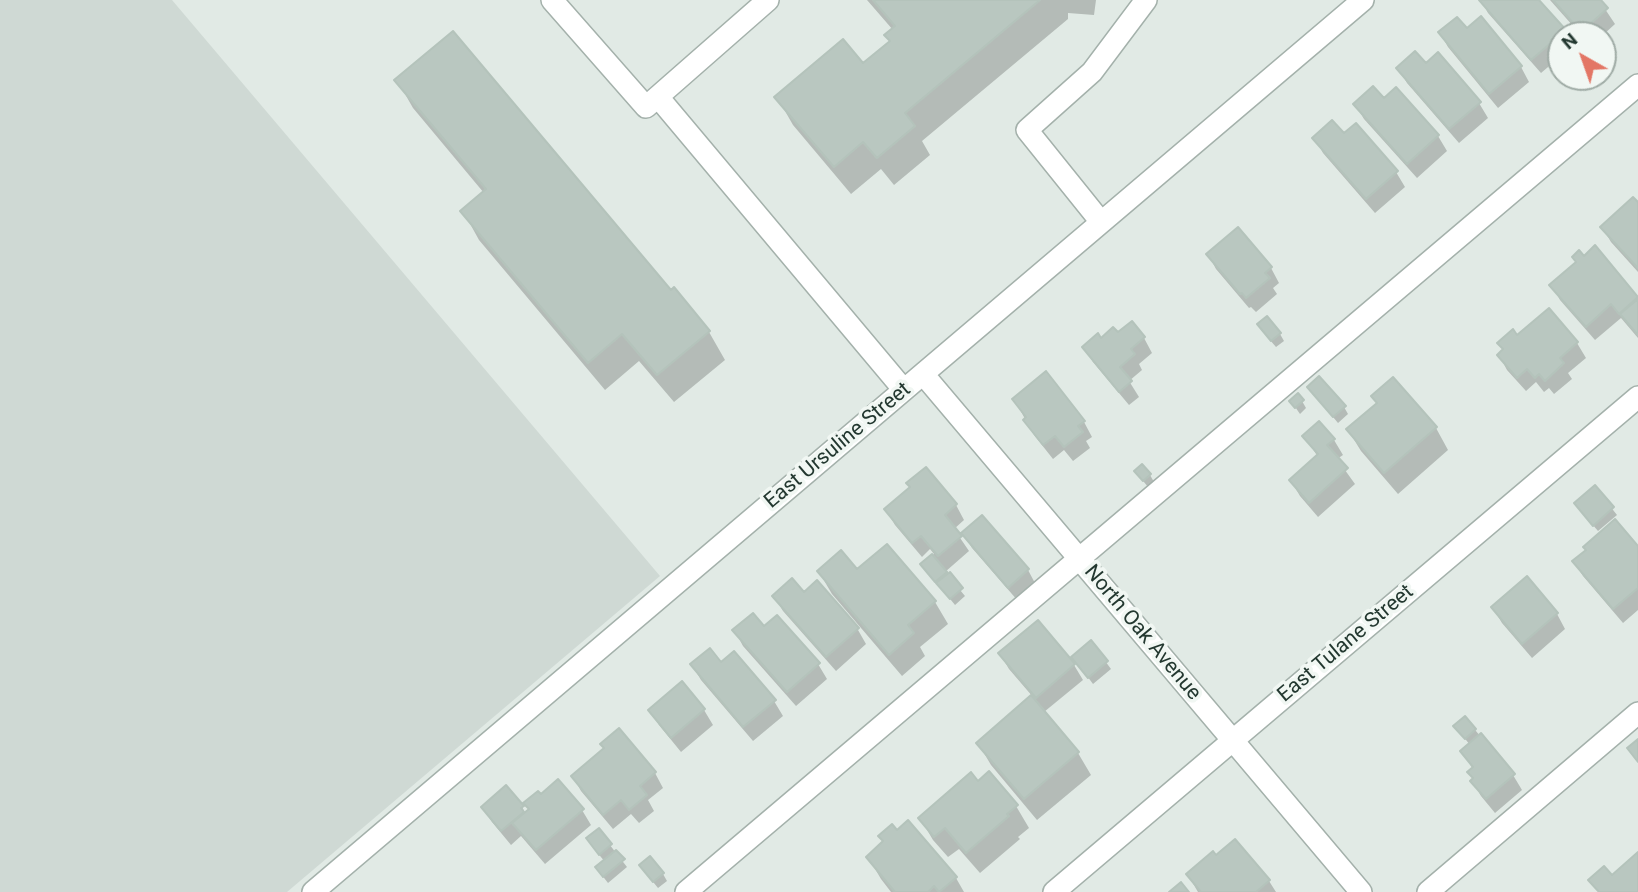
<!DOCTYPE html>
<html>
<head>
<meta charset="utf-8">
<style>
	body { margin:0 }
	#map { position:relative; width:1638px; height:892px; overflow:hidden; background:#e1eae5; font-family:Roboto,sans-serif }
	canvas { display:block }
	.north { position:absolute; left:1547px; top:21px; width:70px; height:70px; box-sizing:border-box; background:#f1f7f3; border:2px solid #9faba5; border-radius:50%; rotate:320deg; font-size:19px; font-weight:700; line-height:28px; text-align:center; color:#233830 }
	.north::after { content:''; display:block; margin:auto; width:24px; height:32px; background:#e37665; clip-path:polygon(50% 0,100% 100%,50% 72%,0 100%) }
</style>
</head>
<body>
<div id="map">
<canvas width="1638" height="892"></canvas>
<div class="north">N</div>
</div>
<script>
const context = document.querySelector('canvas').getContext('2d');
context.lineJoin = 'round';
function fillPath(path, color) { context.fillStyle = color; context.fill(path, 'evenodd'); }
function trace(path, color, width, dash) { context.strokeStyle = color; context.lineWidth = width; context.lineCap = dash ? 'butt' : 'round'; context.setLineDash(dash || []); context.stroke(path); }
function label(font, color, halo, rows, align = 'center') {
  context.font = font + ' Roboto,sans-serif'; context.lineWidth = 7; context.setLineDash([]); context.textBaseline = 'middle'; context.strokeStyle = halo; context.fillStyle = color; for (const [text, x, y, turn = 0] of rows) {
    context.save(); context.translate(x, y); context.rotate((+turn || 0) * Math.PI / 180); context.textAlign = isNaN(turn) ? turn : align; if (halo) context.strokeText(text, 0, 0); context.fillText(text, 0, 0); context.restore();
  }
}
fillPath(new Path2D(`
	M0 0H172L660 576 287 892H0Z`), '#cfd9d4');
fillPath(new Path2D(`
	M867 0H1096L1094 15 1068 13V19L922 141 930 155 894 185 881 169 851 194 793 125 777 97 863 66 891 42 893 30Z
	M1481 0H1537L1566 35H1561V56L1541 73 1488 13Z
	M1550 0H1599L1615 24 1603 35H1581Z
	M1481 19 1521 67 1529 82 1498 108 1448 47 1440 33 1467 31Z
	M1426 65 1479 103 1488 118 1459 143 1407 83 1398 68Z
	M397 80 671 292 709 332 725 360 674 402 639 361 605 390 479 240 463 211 484 193 413 108Z
	M1396 90 1438 136 1447 151 1417 178 1364 119 1355 104 1384 101Z
	M1343 135 1396 172 1405 187 1375 213 1323 153 1315 138Z
	M1638 205V272L1611 242 1602 227Z
	M1238 230 1271 268 1279 283 1273 288 1277 294 1256 312 1251 307 1249 308 1216 269 1208 254Z
	M1595 248 1638 297V338L1621 318 1595 340 1560 300 1552 285Z
	M1548 310 1577 343 1586 358 1568 373 1572 379 1554 394 1549 388 1544 392 1536 382 1526 391 1507 370 1499 355Z
	M1263 332 1280 334 1284 341 1276 347Z
	M1117 335 1144 338 1152 353 1139 364 1142 370 1129 381 1139 397 1129 405 1093 362 1084 347Z
	M1309 388 1344 407 1348 414 1338 423Z
	M1014 399 1084 422 1092 437 1086 441 1090 448 1073 461 1064 450 1053 459 1034 435Z
	M1291 401H1302L1306 408 1300 414Z
	M1378 404 1436 428 1448 450 1398 494 1361 451 1348 430Z
	M1319 423 1334 440 1343 455 1337 459 1355 484 1318 517 1300 496 1291 481 1318 457 1305 437Z
	M1136 472 1150 475 1154 482 1148 487Z
	M1595 487 1617 515 1598 531 1580 510Z
	M956 505 964 520 954 529 969 551 945 572 965 596 955 605 922 564 934 554 930 549 922 557 895 525 886 510Z
	M982 517 1028 570 1036 585 1018 601 972 548 963 533Z
	M1638 549V610L1623 623 1583 576 1574 562Z
	M819 572H857L935 602 948 624 920 647 925 656 902 676 832 594Z
	M817 583 858 630 866 644 836 671 783 611 774 596 804 594Z
	M1493 608 1557 614 1565 629 1532 658 1502 623Z
	M1038 622 1074 665 1083 680 1044 712 1078 753 1091 775 1037 820 991 765 978 743 1033 697 1009 669 1000 654Z
	M764 629 818 664 827 679 796 706 743 646 735 631Z
	M1091 642 1111 669 1093 684 1073 657Z
	M692 665 774 701 783 716 753 741 701 680Z
	M682 684 704 710 713 725 681 752 659 725 650 710Z
	M1465 718 1513 775 1522 790 1495 813 1481 796 1472 781 1474 780 1470 772 1473 769 1462 752 1470 745 1455 726Z
	M655 773 663 788 648 800 654 811 639 823 631 814 613 829 581 791 573 776Z
	M978 783 1016 806 1029 828 1018 837 1020 839 980 873 959 849 948 857 933 840 920 818Z
	M526 804 582 810 591 825 545 864 521 836 511 845 492 822 483 808 522 807 526 814 530 810Z
	M599 831 627 867 608 883 601 874 605 862 592 846Z
	M868 857 956 878 964 892H891L881 879Z
	M1216 858 1269 881 1276 892H1198L1188 875Z
	M645 872 663 874 667 881 658 888Z`), '#0003');
const building = new Path2D(`
	M873 0H1040L905 113 915 126 877 158 863 142 834 167 774 97 843 39 863 63 890 41 884 35 895 26Z
	M1479 0H1539L1566 30 1531 60Z
	M1553 0H1601L1608 8 1581 32Z
	M1481 16 1522 66 1489 94 1438 32 1457 17 1467 28Z
	M453 31 671 290 674 287 710 331 657 375 622 334 588 363 460 211 486 189 394 80Z
	M1415 51 1426 63 1438 52 1481 102 1449 129 1396 68Z
	M1373 86 1384 98 1396 87 1439 135 1407 164 1353 104Z
	M1332 120 1344 133 1356 123 1398 171 1366 199 1312 138Z
	M1633 197 1638 202V268L1600 227Z
	M1238 227 1272 267 1265 273 1270 278 1246 298 1242 293 1240 294 1206 254Z
	M1595 245 1638 297 1619 314 1611 304 1586 327 1549 285 1576 262 1572 257 1579 250 1584 256Z
	M1638 299V335L1620 314Z
	M1549 308 1578 342 1560 358 1564 363 1545 381 1539 374 1535 378 1527 369 1517 378 1497 355 1503 349 1497 343 1513 329 1517 335Z
	M1267 316 1281 333 1271 341 1257 324Z
	M1132 321 1145 337 1131 349 1135 354 1120 367 1132 381 1119 392 1082 347 1098 333 1101 338 1113 327 1118 332Z
	M1046 371 1085 421 1078 426 1083 432 1064 447 1055 436 1043 445 1023 420 1026 417 1012 399Z
	M1319 376 1346 406 1333 417 1307 387Z
	M1393 377 1437 427 1384 473 1346 429 1377 403 1371 396Z
	M1298 393 1304 400 1295 408 1289 401Z
	M1319 421 1335 439 1327 445 1348 468 1309 503 1289 480 1318 454 1302 436Z
	M1142 464 1151 474 1143 481 1134 471Z
	M926 467 957 504 945 515 962 536 938 556 921 536 912 543 884 509 910 487 906 483Z
	M1595 485 1614 507 1593 526 1574 503Z
	M982 515 1029 569 1008 588 961 533Z
	M1615 519 1638 546V588L1613 609 1572 561 1586 550 1583 547Z
	M887 544 936 601 908 625 914 633 889 655 817 571 841 550 857 569Z
	M932 554 947 572 935 582 920 564Z
	M950 572 963 588 950 599 936 583Z
	M1527 576 1558 613 1522 644 1491 607Z
	M792 578 804 592 817 580 859 628 826 657 772 596Z
	M753 613 764 626 777 615 820 663 787 692 732 630Z
	M1038 620 1075 664 1036 698 998 653Z
	M1091 640 1108 661 1088 678 1071 657Z
	M710 648 721 662 734 651 776 700 743 727 690 664Z
	M682 681 705 709 671 738 648 710Z
	M1031 695 1079 752 1024 799 976 743Z
	M1465 716 1476 729 1465 739 1453 726Z
	M619 728 656 772 640 786 647 795 629 810 621 800 603 815 571 776 604 748 600 744Z
	M1481 733 1515 774 1486 799 1470 781 1473 778 1467 772 1473 767 1460 751Z
	M1638 739V762L1627 748Z
	M989 771 1018 805 1007 814 1009 816 966 853 945 828 934 837 918 818 971 772 978 781Z
	M558 779 584 809 536 850 512 823 529 809 523 803 538 791 541 794Z
	M506 785 524 806 521 808 524 812 501 831 481 807Z
	M908 820 957 877 939 892 934 886 928 892H895L866 857 883 841 878 836 892 824 897 830Z
	M599 828 612 844 599 855 586 838Z
	M1235 839 1270 880 1256 892H1201L1186 874 1213 851 1216 855Z
	M616 850 625 859 603 877 595 867Z
	M1638 852V892H1599L1588 880 1604 866 1612 875Z
	M650 856 664 873 653 882 639 865Z
	M1181 882 1189 892H1169Z`);
fillPath(building, '#b9c7c0');
trace(building, '#b4c3bb', 2);
const minor = new Path2D(`
	M552 0 646 107 768 0
	M658 97 904 390
	M1101 222 1027 130 1092 72 1146 0
	M923 374 1361 892
	M313 892 1363 0
	M686 892 1638 85
	M1054 892 1638 397
	M1428 892 1638 713`);
trace(minor, '#a4b1ab', 24);
trace(minor, '#fff', 21);
label('21px', '#233830', '#f1f7f3', [
	["East Ursuline Street",838,446,-40],
	["North Oak Avenue",1142,633,50],
	["East Tulane Street",1346,644,-40]
]);
</script>
</body>
</html>
